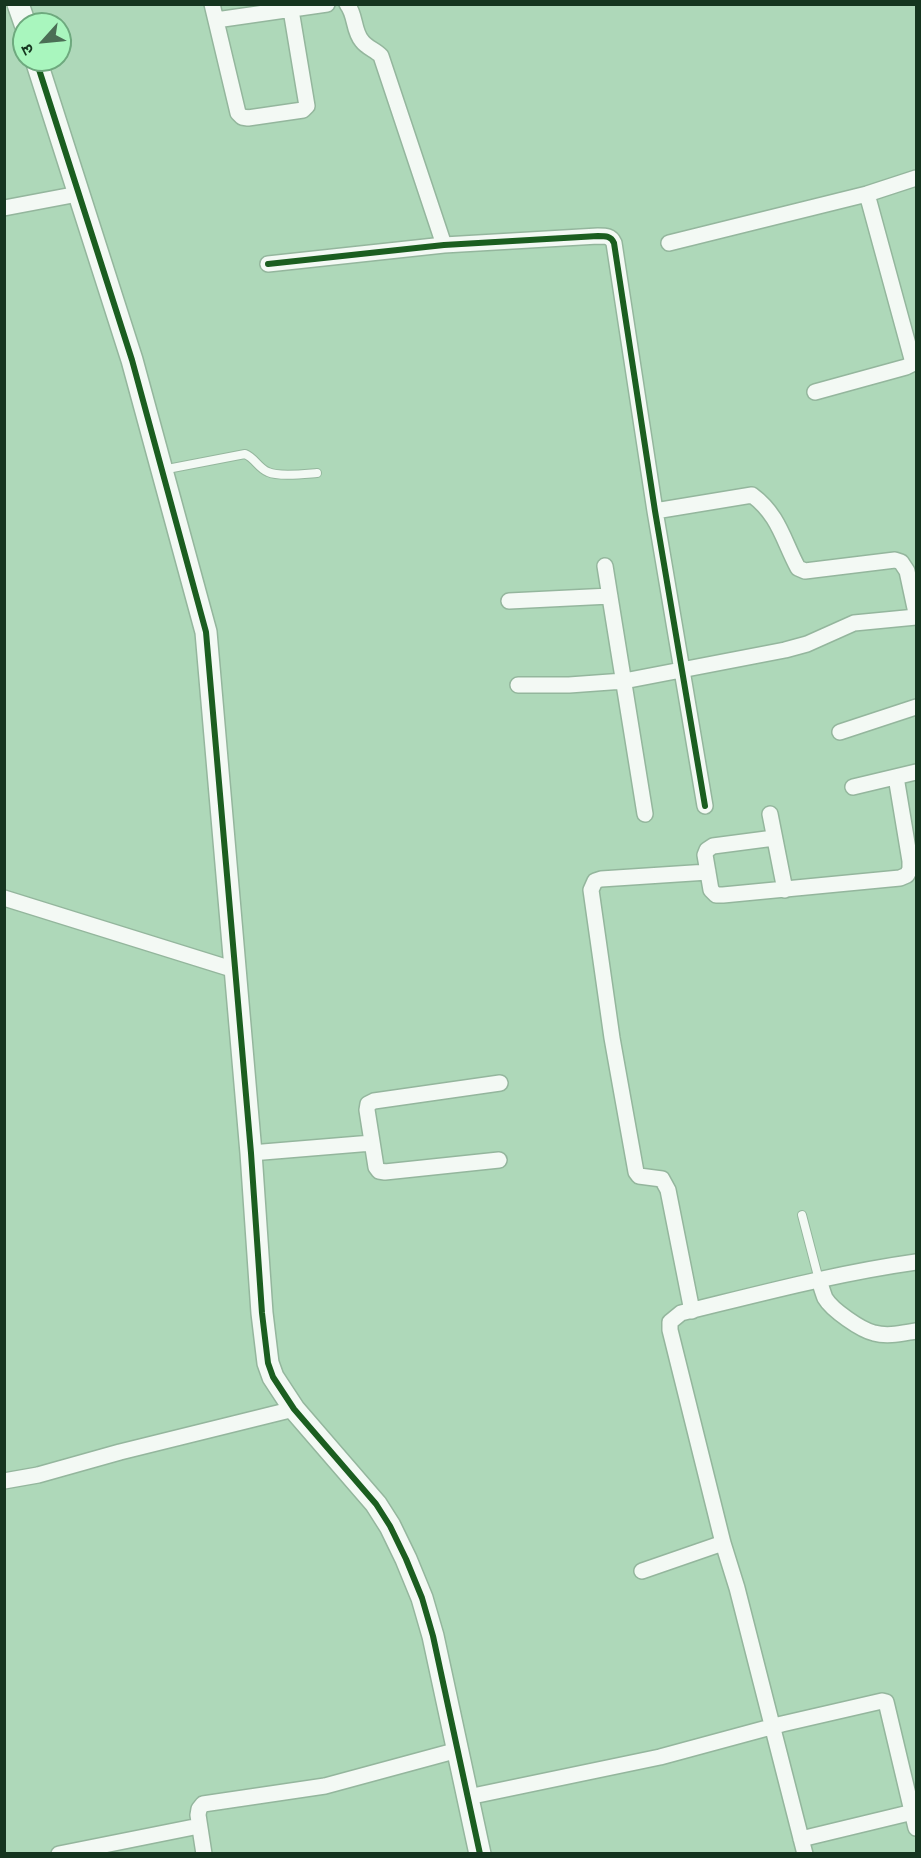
<!DOCTYPE html>
<html>
<head>
<meta charset="utf-8">
<style>
	body { margin:0 }
	#map { position:relative; width:921px; height:1858px; overflow:hidden; background:#aed8b9; font-family:"Nunito Sans","Noto Sans Devanagari",sans-serif }
	canvas { display:block }
	.frame { position:absolute; inset:0; border:6px solid #15351f; pointer-events:none }
	.north { position:absolute; left:12px; top:12px; width:60px; height:60px; box-sizing:border-box; background:#a9f6be; border:2px solid #6ea97e; border-radius:50%; rotate:243deg; font-size:16px; font-weight:700; line-height:24px; text-align:center; color:#15351f }
	.north::after { content:''; display:block; margin:auto; width:21px; height:27px; background:#4b6e55; clip-path:polygon(50% 0,100% 100%,50% 72%,0 100%) }
</style>
</head>
<body>
<div id="map">
<canvas width="921" height="1858"></canvas>
<div class="frame"></div>
<div class="north">उ</div>
</div>
<script>
const context = document.querySelector('canvas').getContext('2d');
context.lineJoin = 'round';
function trace(path, color, width, dash) { context.strokeStyle = color; context.lineWidth = width; context.lineCap = dash ? 'butt' : 'round'; context.setLineDash(dash || []); context.stroke(path); }
const lane = new Path2D(`
	M162 470 245 454C255 458 258 468 268 472 279 477 304 474 317 473
	M802 1215 819 1280`);
const street = new Path2D(`
	M212 4 238 113 242 117 248 118 303 110 307 106 291 10
	M347 4C356 15 353 31 362 41 367 48 376 50 381 56L444 245
	M216 20 327 4
	M4 208 78 194
	M669 243 867 194 916 178
	M268 264 444 245 598 236C606 236 611 236 614 243L655 511 705 806
	M815 392 906 367 912 364V359L867 194
	M655 511 752 495C779 515 783 540 798 568L805 571 895 560 901 562 907 571 916 613
	M605 566 645 814
	M509 601 610 596
	M518 685H569L624 681 785 650 807 644 854 623 916 617
	M840 732 916 707
	M853 787 916 772
	M770 814 785 890
	M774 838 713 846 707 850 705 855 711 890 716 895H723L900 878 907 875 910 869V861L896 777
	M4 898 235 970
	M251 1153 372 1143
	M499 1160 385 1172 379 1171 376 1167 367 1110 368 1104 374 1101 500 1083
	M819 1280C821 1286 823 1293 825 1298 832 1310 861 1330 874 1333 888 1337 903 1333 916 1331
	M692 1311 668 1190 662 1179 639 1176 636 1172 612 1038 591 890 595 881 601 879 708 872
	M4 1481 38 1475 120 1452 294 1409
	M642 1571 723 1543
	M468 1797 660 1757 782 1724 882 1701 886 1702 887 1706 916 1828
	M801 1839 913 1812
	M59 1854 199 1826
	M204 1854 198 1815 199 1809 203 1804 325 1786 458 1750
	M805 1854 737 1588 723 1543 670 1330V1322L681 1313C759 1294 837 1273 916 1262`);
const secondary = new Path2D(`
	M18 4 25 24
	M36 60 132 360 206 632 251 1153 262 1313 268 1363 273 1377 294 1409 376 1504 390 1526 406 1559 422 1598 433 1636 480 1854`);
trace(lane, '#94b69d', 10);
trace(street, '#94b69d', 18);
trace(secondary, '#94b69d', 24);
trace(lane, '#f3f9f4', 8);
trace(street, '#f3f9f4', 15);
trace(secondary, '#f3f9f4', 21);
trace(new Path2D(`
	M36 60 132 360 206 632 251 1153 262 1313 268 1363 273 1377 294 1409 376 1504 390 1526 406 1559 422 1598 433 1636 480 1854
	M268 264 444 245 598 236C606 236 611 236 614 243L655 511 705 806`), '#1b5e20', 6);
</script>
</body>
</html>
